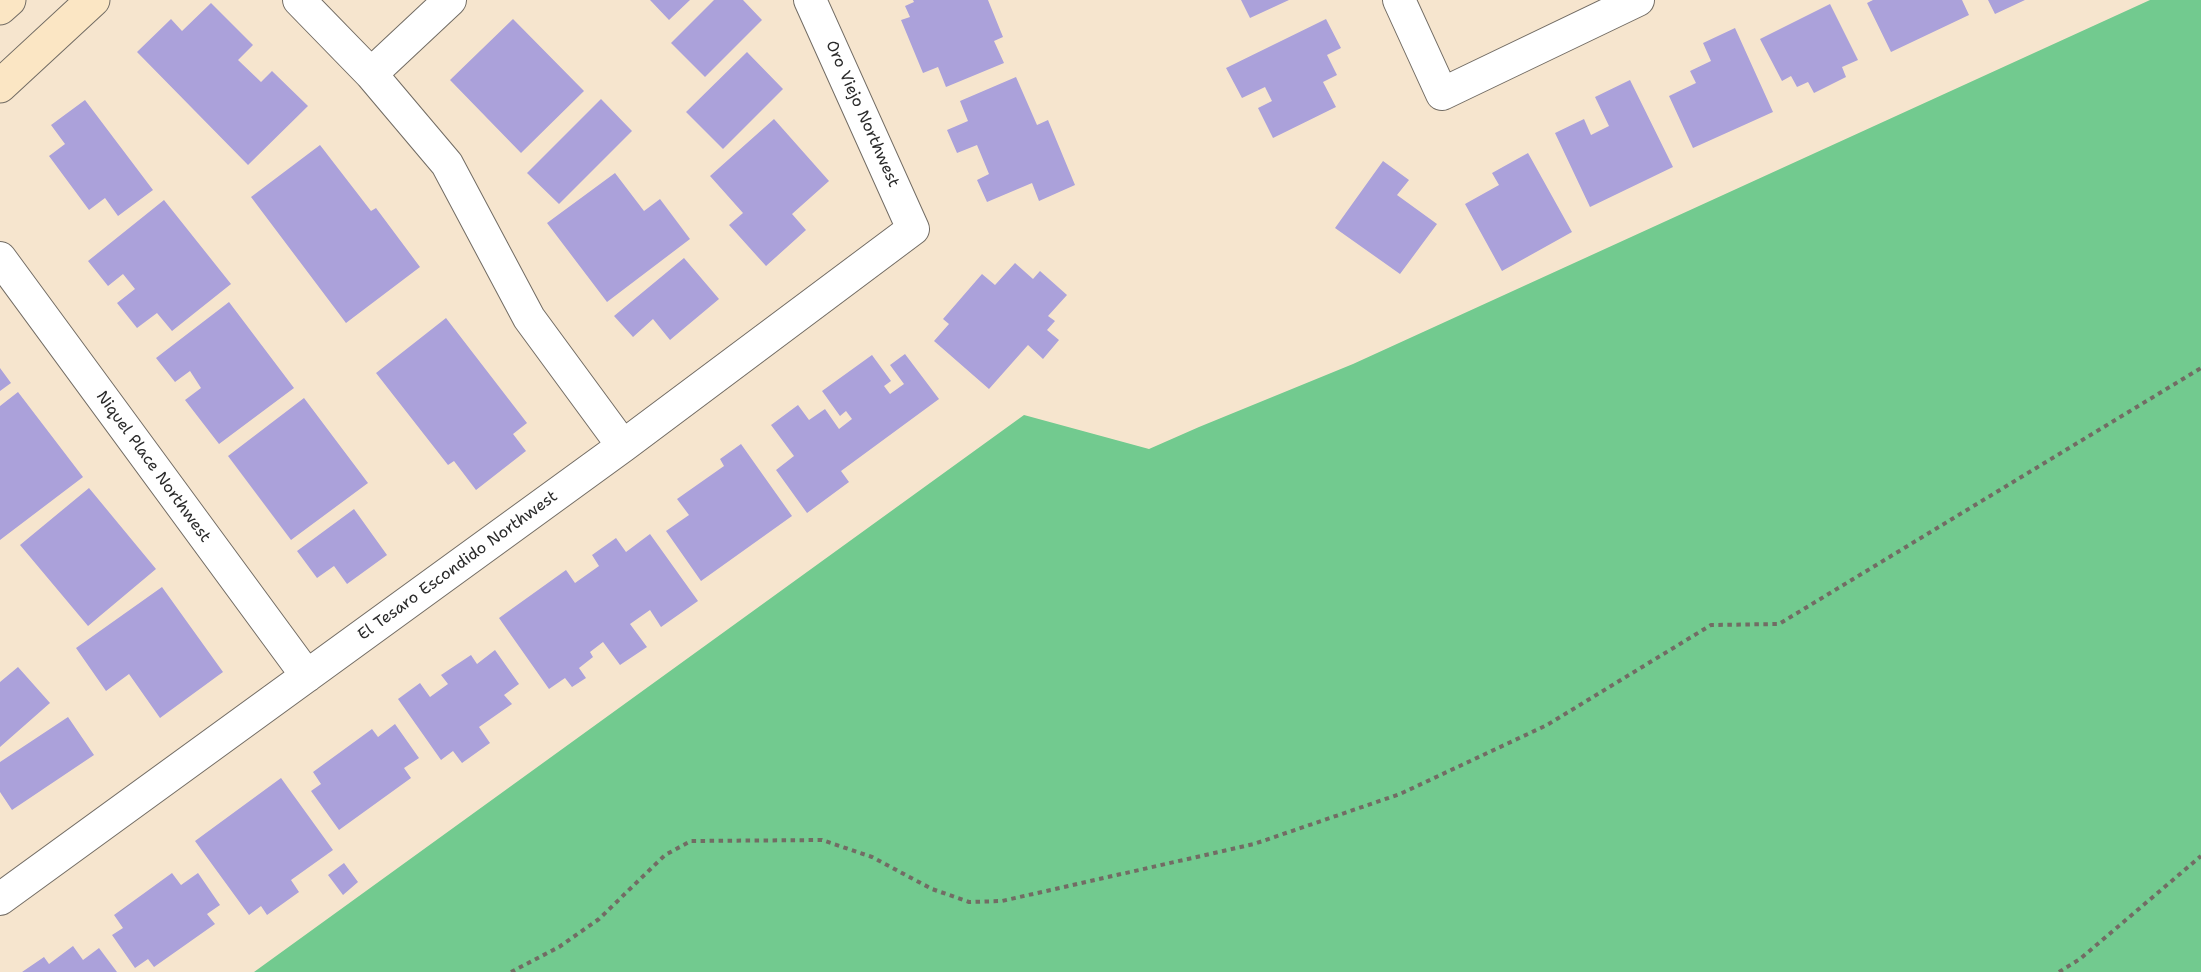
<!DOCTYPE html>
<html>
<head>
<meta charset="utf-8">
<style>
	body { margin:0 }
	canvas { display:block; background:#f6e5ce }
</style>
</head>
<body>
<canvas width="2201" height="972"></canvas>
<script>
const context = document.querySelector('canvas').getContext('2d');
context.lineJoin = 'round';
function fillPath(path, color) { context.fillStyle = color; context.fill(path, 'evenodd'); }
function trace(path, color, width, dash) { context.strokeStyle = color; context.lineWidth = width; context.lineCap = dash ? 'butt' : 'round'; context.setLineDash(dash || []); context.stroke(path); }
function label(font, color, halo, rows, align = 'center') {
  context.font = font + ' "Shantell Sans",sans-serif'; context.lineWidth = 4.5; context.setLineDash([]); context.textBaseline = 'middle'; context.strokeStyle = halo; context.fillStyle = color; for (const [text, x, y, turn = 0] of rows) {
    context.save(); context.translate(x, y); context.rotate((+turn || 0) * Math.PI / 180); context.textAlign = isNaN(turn) ? turn : align; if (halo) context.strokeText(text, 0, 0); context.fillText(text, 0, 0); context.restore();
  }
}
fillPath(new Path2D(`
	M2150 0H2201V972H254L1024 415 1149 449 1199 427 1353 364Z`), '#72ca8f');
fillPath(new Path2D(`
	M650 0H690L669 20Z
	M714 0H743L762 20 705 77 671 43Z
	M913 0H988L1003 37 994 41 1004 63 946 87 938 67 923 73 901 20 910 17 905 6 914 2Z
	M1241 0H1289L1250 18Z
	M1873 0H1962L1969 15 1891 52 1867 3Z
	M1988 0H2025L1995 14Z
	M211 3 253 45 238 60 261 82 272 71 308 106 248 165 137 52 171 19 182 31Z
	M1830 4 1858 60 1842 67 1846 77 1814 93 1808 82 1797 87 1791 76 1782 81 1760 39Z
	M513 19 584 91 521 153 450 80Z
	M1326 19 1341 48 1327 55 1337 75 1323 82 1336 107 1273 138 1258 108 1272 101 1265 87 1242 98 1226 68Z
	M1735 28 1773 112 1693 148 1669 96 1696 83 1690 71 1711 61 1703 43Z
	M747 52 783 89 723 149 686 112Z
	M1016 77 1037 125 1048 120 1075 185 1039 201 1032 183 987 202 977 180 989 174 977 145 957 153 947 130 968 121 960 101Z
	M1630 80 1673 167 1590 207 1555 133 1584 119 1591 135 1609 126 1595 97Z
	M601 99 632 131 559 204 527 173Z
	M85 100 153 190 118 216 105 198 89 210 49 156 65 144 51 125Z
	M774 119 829 181 792 214 806 230 766 266 729 225 743 213 710 176Z
	M320 145 371 211 376 208 420 267 346 323 251 197Z
	M1528 153 1572 232 1502 271 1465 204 1499 185 1492 173Z
	M1383 161 1409 180 1397 195 1437 224 1400 274 1335 228Z
	M615 173 644 211 660 199 690 239 607 302 547 223Z
	M164 200 231 284 172 331 157 313 137 328 117 303 135 289 123 274 108 286 88 261Z
	M684 258 719 299 670 340 653 319 633 337 614 316Z
	M1015 263 1033 279 1040 271 1067 295 1048 316 1055 321 1047 330 1059 340 1043 359 1028 345 989 389 934 341 949 324 943 319 982 274 995 285Z
	M229 302 294 388 219 444 185 400 201 388 190 371 175 382 156 358Z
	M446 318 527 423 513 434 526 451 476 490 454 461 448 465 376 373Z
	M905 354 939 399 841 471 849 482 807 513 776 470 794 456 771 425 798 405 809 420 825 409 839 429 852 419 846 411 840 416 822 391 872 355 891 381 884 386 890 394 904 384 890 365Z
	M0 368 11 383 0 391Z
	M18 392 83 477 0 540V406Z
	M304 398 368 483 291 540 228 456Z
	M741 444 792 516 701 581 666 531 689 515 677 499 724 466 720 459Z
	M89 488 156 569 88 626 20 545Z
	M354 509 387 555 347 584 334 566 317 578 297 551Z
	M650 534 698 601 661 627 650 610 630 624 647 647 620 665 603 642 590 652 593 657 579 668 586 678 572 687 565 678 549 689 499 618 566 570 575 583 599 566 592 555 616 538 626 552Z
	M162 587 223 672 160 718 129 674 106 691 76 648Z
	M495 650 519 684 504 695 512 704 479 727 490 743 462 763 453 751 441 760 398 699 420 683 430 697 448 684 441 675 471 655 477 664Z
	M18 667 50 703 0 747V682Z
	M68 717 94 755 12 810 0 792V762Z
	M395 724 419 758 404 768 411 778 339 830 311 791 321 784 313 772 372 729 378 737Z
	M281 778 333 850 291 880 299 892 267 915 261 906 249 915 195 841Z
	M344 863 358 882 343 895 328 875Z
	M172 873 181 885 198 873 220 905 207 914 215 924 154 967 148 959 135 968 112 935 123 928 114 915Z
	M73 946 83 960 99 948 117 972H22L44 957 49 964Z`), '#aba1da');
const street = new Path2D(`
	M299 0 371 74 447 164 529 318 623 446
	M1399 0 1442 94 1638 0
	M371 74 450 0
	M0 258 307 676
	M0 899 623 446 913 229 810 0`);
const secondary = new Path2D(`
	M0 8 9 0
	M0 86 93 0`);
trace(street, '#726c64', 34);
trace(secondary, '#726c64', 35);
trace(new Path2D(`
	M511 972 559 947 599 919 665 855 691 841 822 840 872 857 932 889 969 902 1002 901 1254 844 1400 794 1547 725 1711 625 1779 624 2201 368
	M2059 972 2080 959 2201 856`), '#726c64', 4, [4.5, 4.5]);
trace(street, '#fff', 32);
trace(secondary, '#fbe6c4', 33);
label('16px', '#2b2b2b', '#fff', [
	["Oro Viejo Northwest",862,114,66],
	["Niquel Place Northwest",153,467,54],
	["El Tesaro Escondido Northwest",458,566,-36]
]);
</script>
</body>
</html>
